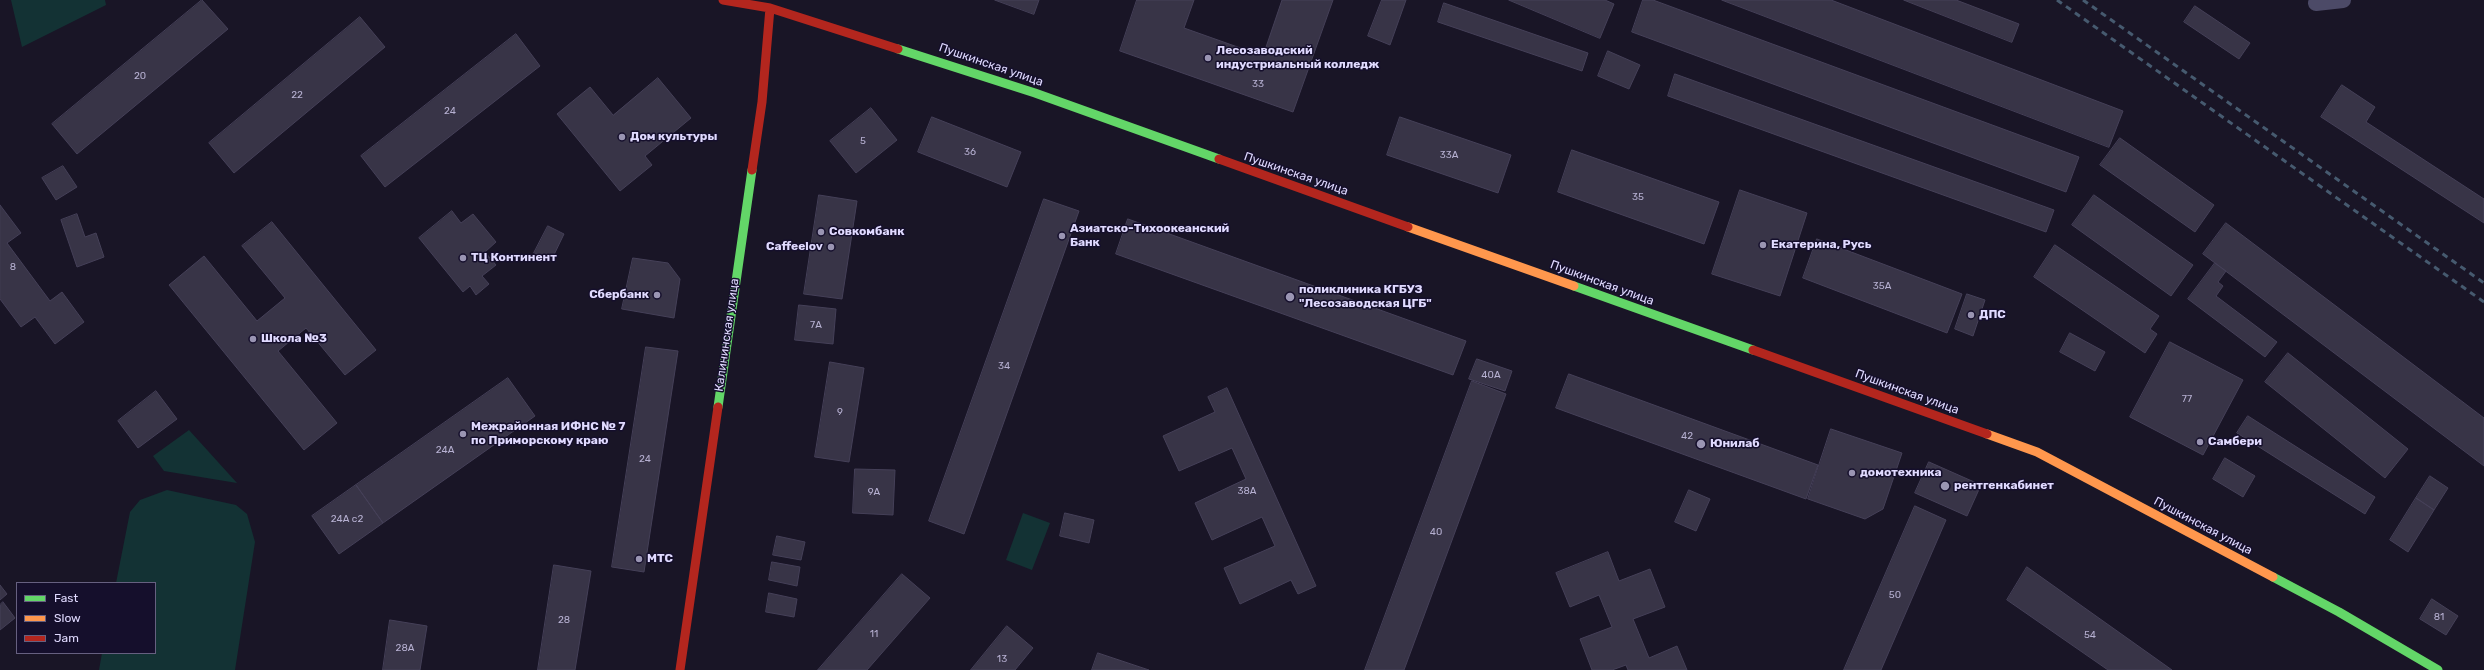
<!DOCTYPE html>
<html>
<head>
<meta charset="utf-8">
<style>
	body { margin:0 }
	#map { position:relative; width:2484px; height:670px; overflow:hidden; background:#191526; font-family:Rubik,sans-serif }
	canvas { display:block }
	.legend { position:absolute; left:16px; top:582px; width:140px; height:72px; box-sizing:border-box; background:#150f2c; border:1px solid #666080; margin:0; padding:5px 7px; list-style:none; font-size:12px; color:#e0daff }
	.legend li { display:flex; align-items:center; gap:8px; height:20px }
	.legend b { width:20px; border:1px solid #666080 }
</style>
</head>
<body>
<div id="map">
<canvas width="2484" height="670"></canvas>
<ul class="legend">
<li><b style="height:5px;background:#63d668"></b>Fast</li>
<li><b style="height:5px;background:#ff974d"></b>Slow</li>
<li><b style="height:5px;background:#b3261e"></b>Jam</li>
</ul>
</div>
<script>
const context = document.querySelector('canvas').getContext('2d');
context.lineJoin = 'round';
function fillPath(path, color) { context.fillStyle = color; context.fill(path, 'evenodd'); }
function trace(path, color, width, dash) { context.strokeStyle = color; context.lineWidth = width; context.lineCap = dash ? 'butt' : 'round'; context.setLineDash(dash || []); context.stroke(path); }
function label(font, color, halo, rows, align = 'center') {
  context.font = font + ' Rubik,sans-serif'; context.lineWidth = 3; context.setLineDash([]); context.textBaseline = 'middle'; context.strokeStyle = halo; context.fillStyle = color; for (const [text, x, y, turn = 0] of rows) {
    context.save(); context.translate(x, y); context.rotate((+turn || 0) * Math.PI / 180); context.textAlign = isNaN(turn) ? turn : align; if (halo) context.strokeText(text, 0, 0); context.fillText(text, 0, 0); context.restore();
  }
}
fillPath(new Path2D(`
	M11 0H105L106 5 22 47Z
	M189 430 237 483 164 471 153 456Z
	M167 490 236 505 247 514 255 542 235 670H99L102 653H155V583H116L130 512 140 500Z
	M1023 513 1050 523 1032 570 1006 560Z`), '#133234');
const building = new Path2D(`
	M202 0 228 29 77 154 52 124Z
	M995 0H1039L1034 14Z
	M1137 0H1194L1184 28 1263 56 1282 0H1333L1293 112 1120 51Z
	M1382 0H1406L1390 45 1368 36Z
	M1509 0H1605L1614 4 1600 38Z
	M1643 0H1653L2079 157 2066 192 1632 32Z
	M1722 0H1831L2123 111 2109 147Z
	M1904 0H1956L2019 24 2012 42Z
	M1444 3 1588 53 1582 71 1438 22Z
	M2195 6 2250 43 2239 59 2184 22Z
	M360 17 385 47 234 173 209 143Z
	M516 34 540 66 385 187 361 156Z
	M1608 51 1640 65 1629 89 1598 76Z
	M1675 74 2054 210 2046 232 1668 96Z
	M658 78 691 118 645 156 652 165 620 191 557 114 590 87 613 115Z
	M2342 85 2375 107 2366 122 2484 199V223L2321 117Z
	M871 108 897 140 856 173 830 141Z
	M932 117 1021 152 1007 187 918 152Z
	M1400 117 1511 155 1498 193 1387 155Z
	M2120 138 2214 205 2195 232 2100 165Z
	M1572 150 1719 202 1704 244 1558 192Z
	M63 166 77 187 56 200 42 178Z
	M1740 190 1807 213 1780 296 1712 274Z
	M819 195 857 201 842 299 804 294Z
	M2094 195 2193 265 2171 296 2072 225Z
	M1044 199 1079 211 964 534 929 521Z
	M0 205 21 233 7 243 50 301 62 292 84 322 55 344 35 317 21 327 0 299Z
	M452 211 461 223 473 214 496 242 485 252 496 265 482 276 489 284 476 295 470 286 463 292 419 238Z
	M77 214 85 237 96 233 104 257 77 267 61 220Z
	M1128 219 1466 341 1453 375 1116 254Z
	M272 222 376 350 345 375 306 328 278 351 337 423 304 450 169 285 204 256 257 321 285 298 242 246Z
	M2226 223 2484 418V466L2203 254Z
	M548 226 564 234 551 261 534 253Z
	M1817 239 1962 294 1947 333 1803 278Z
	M2055 245 2159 316 2150 329 2157 334 2145 353 2034 277Z
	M633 258 668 263 680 279 674 318 622 309Z
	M2215 263 2226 271 2218 282 2223 286 2216 296 2277 342 2265 357 2188 299Z
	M1967 294 1985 300 1973 336 1955 329Z
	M799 305 836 309 833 344 795 340Z
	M2070 333 2105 352 2095 371 2060 352Z
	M2170 342 2243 380 2203 455 2130 417Z
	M646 347 678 351 644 572 612 567Z
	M2288 353 2408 449 2385 478 2265 382Z
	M1477 359 1512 371 1505 391 1469 379Z
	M830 362 864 368 849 462 815 457Z
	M1569 374 1818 465 1806 499 1556 408Z
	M508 378 535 416 383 523 356 485Z
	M1472 381 1506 394 1404 670H1365Z
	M1227 388 1316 586 1298 594 1291 580 1240 604 1224 568 1275 546 1262 517 1212 540 1195 503 1246 479 1232 448 1179 471 1163 436 1215 412 1208 397Z
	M156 391 177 419 138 448 118 421Z
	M2248 416 2375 497 2365 514 2237 433Z
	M1831 429 1902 453 1883 509 1865 519 1808 499Z
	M2225 458 2255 476 2243 497 2213 479Z
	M1929 462 1981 485 1967 516 1915 493Z
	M855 469 895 470 893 515 853 513Z
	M2430 476 2448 488 2434 510 2416 498Z
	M356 485 383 523 339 554 312 516Z
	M1689 490 1710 499 1696 531 1675 522Z
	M2416 498 2434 510 2408 552 2390 540Z
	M1915 506 1946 520 1881 670H1844Z
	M1065 513 1094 520 1089 543 1060 536Z
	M777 536 805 542 801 560 773 555Z
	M1608 552 1619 581 1650 569 1665 607 1633 619 1649 658 1677 646 1687 670H1628L1626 665 1612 670H1592L1580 639 1612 627 1599 595 1570 607 1556 573Z
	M772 562 800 567 797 586 769 580Z
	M554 565 591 571 575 670H538Z
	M2027 567 2172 670H2108L2007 600Z
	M902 574 930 598 867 670H818Z
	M0 585 7 594 0 600Z
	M769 593 797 599 794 617 766 612Z
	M2432 599 2458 616 2446 635 2420 619Z
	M3 602 15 618 0 630V605Z
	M390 620 427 626 420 670H383Z
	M1007 626 1033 648 1015 670H971Z
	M1098 653 1149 670H1092Z`);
fillPath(building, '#383447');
trace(building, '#454058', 1);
trace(new Path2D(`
	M2316 3 2343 0`), '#4c4a67', 16);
trace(new Path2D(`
	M898 49 1035 93 1219 159
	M1574 286 1753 350
	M718 407 752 170
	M2273 577 2339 612 2438 670`), '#63d668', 9);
trace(new Path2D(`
	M1408 227 1574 286
	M1987 434 2037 452 2273 577`), '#ff974d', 9);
trace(new Path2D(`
	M723 0 770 8 898 49
	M1219 159 1408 227
	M752 170 762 102 770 8
	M1753 350 1987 434
	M680 670 718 407`), '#b3261e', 9);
trace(new Path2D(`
	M2057 0 2484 302
	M2083 0 2484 283`), '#465a6f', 3, [6, 5]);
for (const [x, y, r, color] of [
	[1208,58,4,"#9a95b3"],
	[622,137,4,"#9a95b3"],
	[821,232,4,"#9a95b3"],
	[1062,236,4,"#9a95b3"],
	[1763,245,4,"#9a95b3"],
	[831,247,4,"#9a95b3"],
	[463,258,4,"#9a95b3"],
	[657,295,4,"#9a95b3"],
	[1290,297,5,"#9a95b3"],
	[1971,315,4,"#9a95b3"],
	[253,339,4,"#9a95b3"],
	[463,434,4,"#9a95b3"],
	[2200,442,4,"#9a95b3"],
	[1701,444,5,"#9a95b3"],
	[1852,473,4,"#9a95b3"],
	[1945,486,5,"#9a95b3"],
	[639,559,4,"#9a95b3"]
]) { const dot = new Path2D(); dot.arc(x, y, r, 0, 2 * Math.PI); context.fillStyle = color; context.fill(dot); trace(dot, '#150f2c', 1.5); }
label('10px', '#b6b0d1', null, [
	["20",140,76],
	["33",1258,84],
	["22",297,95],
	["24",450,111],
	["5",863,141],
	["36",970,152],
	["33А",1449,155],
	["35",1638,197],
	["8",13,267],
	["35А",1882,286],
	["7А",816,325],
	["34",1004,366],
	["40А",1491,375],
	["77",2187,399],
	["9",840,412],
	["42",1687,436],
	["24А",445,450],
	["24",645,459],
	["38А",1247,491],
	["9А",874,492],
	["24А с2",347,519],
	["40",1436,532],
	["50",1895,595],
	["81",2439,617],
	["28",564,620],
	["11",874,634],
	["54",2090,635],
	["28А",405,648],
	["13",1002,659]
]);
label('bold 12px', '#e0daff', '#150f2c', [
	["Лесозаводский",1216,51],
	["индустриальный колледж",1216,65],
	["Дом культуры",630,137],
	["Азиатско-Тихоокеанский",1070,229],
	["Банк",1070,243],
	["Совкомбанк",829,232],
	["Екатерина, Русь",1771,245],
	["Caffeelov",823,247,"right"],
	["ТЦ Континент",471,258],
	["поликлиника КГБУЗ",1299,290],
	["\"Лесозаводская ЦГБ\"",1299,304],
	["Сбербанк",649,295,"right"],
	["ДПС",1979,315],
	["Школа №3",261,339],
	["Межрайонная ИФНС № 7",471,427],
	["по Приморскому краю",471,441],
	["Самбери",2208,442],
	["Юнилаб",1710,444],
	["домотехника",1860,473],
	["рентгенкабинет",1954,486],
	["МТС",647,559]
], 'left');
label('12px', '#e0daff', '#150f2c', [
	["Пушкинская улица",991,65,19],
	["Пушкинская улица",1296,174,19],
	["Пушкинская улица",1602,283,20],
	["Калининская улица",727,335,-82],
	["Пушкинская улица",1907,392,20],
	["Пушкинская улица",2203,526,28]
]);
</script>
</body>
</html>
